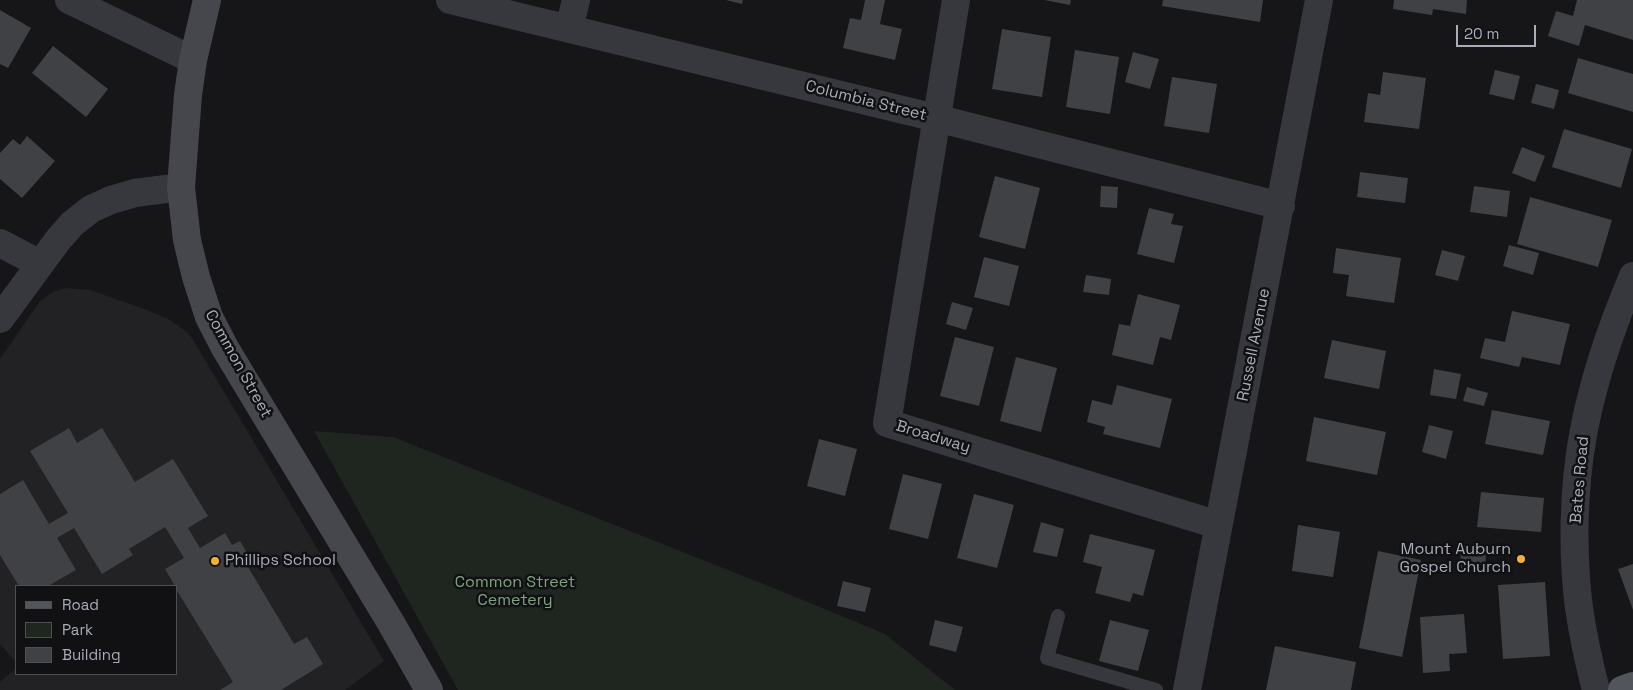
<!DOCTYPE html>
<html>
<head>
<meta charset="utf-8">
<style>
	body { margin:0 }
	#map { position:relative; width:1633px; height:690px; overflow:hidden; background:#161618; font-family:"Space Grotesk",sans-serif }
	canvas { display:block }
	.legend { position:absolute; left:15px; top:585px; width:162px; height:90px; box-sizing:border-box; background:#111113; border:1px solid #4d4f55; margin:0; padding:6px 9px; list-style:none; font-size:15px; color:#a8adb8 }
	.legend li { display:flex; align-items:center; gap:10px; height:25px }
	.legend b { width:25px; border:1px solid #4d4f55 }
	.scale { position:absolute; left:1456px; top:25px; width:80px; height:22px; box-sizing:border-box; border:2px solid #a8adb8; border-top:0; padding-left:6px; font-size:15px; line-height:18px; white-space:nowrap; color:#a8adb8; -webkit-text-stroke:4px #111113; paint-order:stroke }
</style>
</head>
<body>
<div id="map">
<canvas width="1633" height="690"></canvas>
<ul class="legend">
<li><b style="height:6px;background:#53555c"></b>Road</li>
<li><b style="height:14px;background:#1e261f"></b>Park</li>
<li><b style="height:14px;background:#404145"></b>Building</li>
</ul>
<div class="scale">20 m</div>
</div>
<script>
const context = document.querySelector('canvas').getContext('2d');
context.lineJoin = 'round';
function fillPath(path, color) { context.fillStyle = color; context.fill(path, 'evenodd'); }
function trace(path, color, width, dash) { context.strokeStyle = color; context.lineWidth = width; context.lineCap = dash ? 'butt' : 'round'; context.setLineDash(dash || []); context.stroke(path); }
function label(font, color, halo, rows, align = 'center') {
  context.font = font + ' "Space Grotesk",sans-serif'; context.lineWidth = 5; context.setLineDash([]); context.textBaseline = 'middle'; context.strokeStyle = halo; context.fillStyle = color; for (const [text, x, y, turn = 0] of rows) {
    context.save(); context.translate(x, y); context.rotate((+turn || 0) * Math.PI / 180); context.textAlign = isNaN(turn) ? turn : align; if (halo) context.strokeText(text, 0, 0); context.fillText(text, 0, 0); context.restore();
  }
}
fillPath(new Path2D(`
	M65 288 90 290 150 311 168 319 187 332 192 338 384 661 345 690H0V682L16 668V674H176V586H16V662L0 644V359L40 301 53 292Z`), '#222225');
fillPath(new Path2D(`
	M314 431 393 437 781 591 885 634 955 690H458Z`), '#1e261f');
fillPath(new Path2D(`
	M726 0H743L742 4Z
	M865 0H885L880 24 902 29 895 60 843 48 850 18 861 20Z
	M1044 0H1071L1070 5Z
	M1163 0H1263L1260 22 1162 6Z
	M1394 0H1467L1466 14 1433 9 1432 15 1393 9Z
	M1577 0H1633V40L1585 25 1579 46 1548 36 1556 11 1573 16Z
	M0 10 31 28 8 68 0 64Z
	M1002 29 1051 37 1042 97 992 89Z
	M53 46 108 89 86 117 32 73Z
	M1075 50 1119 57 1110 114 1066 107Z
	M1133 52 1159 59 1150 89 1125 82Z
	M1578 58 1633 74V112L1568 93Z
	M1495 70 1520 76 1514 100 1489 94Z
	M1383 72 1426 78 1419 129 1364 122 1368 93 1380 95Z
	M1172 77 1217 84 1209 133 1164 126Z
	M1536 84 1559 90 1554 109 1531 103Z
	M1564 129 1632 149 1621 188 1552 167Z
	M27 136 55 161 22 198 0 179V153L13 139 20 145Z
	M1522 147 1545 156 1535 182 1512 173Z
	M1360 172 1408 178 1405 203 1357 197Z
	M995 176 1040 188 1025 249 979 237Z
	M1101 186 1118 187 1117 208 1100 207Z
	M1474 186 1510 191 1507 217 1470 212Z
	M1530 197 1612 220 1598 267 1517 244Z
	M1149 208 1174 214 1171 224 1183 226 1174 263 1137 254Z
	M1509 245 1539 253 1533 275 1503 266Z
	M1336 248 1401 258 1394 303 1346 296 1349 275 1333 273Z
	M1442 250 1465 256 1458 281 1435 275Z
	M984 257 1019 266 1009 306 974 297Z
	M1086 275 1111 279 1109 295 1083 292Z
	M1138 294 1180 305 1171 340 1160 337 1153 365 1112 355 1119 324 1130 326Z
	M952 302 973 308 966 330 946 324Z
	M1512 311 1570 324 1560 365 1522 357 1519 367 1480 358 1485 338 1505 342Z
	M955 337 994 347 979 406 940 396Z
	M1332 340 1386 351 1379 389 1324 378Z
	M1016 357 1057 368 1041 432 1000 421Z
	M1434 369 1461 374 1456 399 1430 395Z
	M1117 385 1172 399 1160 448 1103 434 1105 427 1087 422 1092 400 1112 405Z
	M1467 387 1488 393 1484 406 1463 401Z
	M1492 410 1550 421 1543 455 1485 444Z
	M1314 417 1386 432 1377 475 1306 461Z
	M1429 425 1453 431 1446 459 1422 452Z
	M69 428 77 443 102 428 135 482 173 459 208 516 188 528 200 548 225 533 232 545 240 541 253 563 248 567 294 644 307 637 323 664 281 690H220L233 682 176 589V586H175L165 569 184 558 165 527 129 549 133 555 102 574 74 528 57 538 76 570 48 586H19L0 555V494L23 480 49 524 68 513 30 451Z
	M819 439 857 449 845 496 807 486Z
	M903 474 942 484 928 539 889 529Z
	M1481 492 1544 498 1541 532 1477 527Z
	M974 494 1014 505 997 568 957 558Z
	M1041 522 1064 529 1057 557 1033 552Z
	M1298 525 1340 532 1333 577 1292 571Z
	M1090 534 1155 550 1143 596 1133 593 1130 602 1095 593 1102 567 1083 562Z
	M1461 549 1486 550 1485 572 1460 570Z
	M1378 551 1421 560 1402 657 1359 648Z
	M1633 564V610L1618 569Z
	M843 581 871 588 865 612 837 606Z
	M1545 582 1550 656 1503 659 1498 585Z
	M1464 614 1467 653 1449 654 1450 671 1423 673 1420 617Z
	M935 620 963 627 956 652 929 645Z
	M1110 620 1149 630 1138 671 1099 661Z
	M1275 646 1356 662 1351 690H1266Z`), '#404145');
trace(new Path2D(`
	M1058 616 1047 658 1156 690`), '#37383d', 14);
trace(new Path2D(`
	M69 0 193 60
	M450 0 936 118 1281 206
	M956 0 887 423 1218 525
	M569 29 576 0
	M0 243 40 264
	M0 319 58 240 72 224 91 209 111 200 135 193 181 187
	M1187 690C1230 460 1277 230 1319 0
	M1596 690C1589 663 1583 636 1579 608 1572 553 1573 490 1583 435 1593 380 1611 328 1633 276`), '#37383d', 28);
trace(new Path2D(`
	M207 0 193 60 188 95 181 187 187 240 196 277 209 317 225 348 391 623 429 690`), '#45474d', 28);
trace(new Path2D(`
	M1622 690 1633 686`), '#53555c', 28);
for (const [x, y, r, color] of [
	[1521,559,5,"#f2b134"],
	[215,561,5,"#f2b134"]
]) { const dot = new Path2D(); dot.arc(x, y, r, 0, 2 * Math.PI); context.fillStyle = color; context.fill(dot); trace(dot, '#111113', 2); }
label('16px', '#a8adb8', '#111113', [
	["Columbia Street",866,101,14],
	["Russell Avenue",1254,345,-79],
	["Common Street",238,364,61],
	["Broadway",933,437,17],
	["Bates Road",1580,480,-85]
]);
label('16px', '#a8adb8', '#111113', [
	["Mount Auburn",1511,550],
	["Gospel Church",1511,568],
	["Phillips School",225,561,"left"]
], 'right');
label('16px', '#7fa381', '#111113', [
	["Common Street",515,583],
	["Cemetery",515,601]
]);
</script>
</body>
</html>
